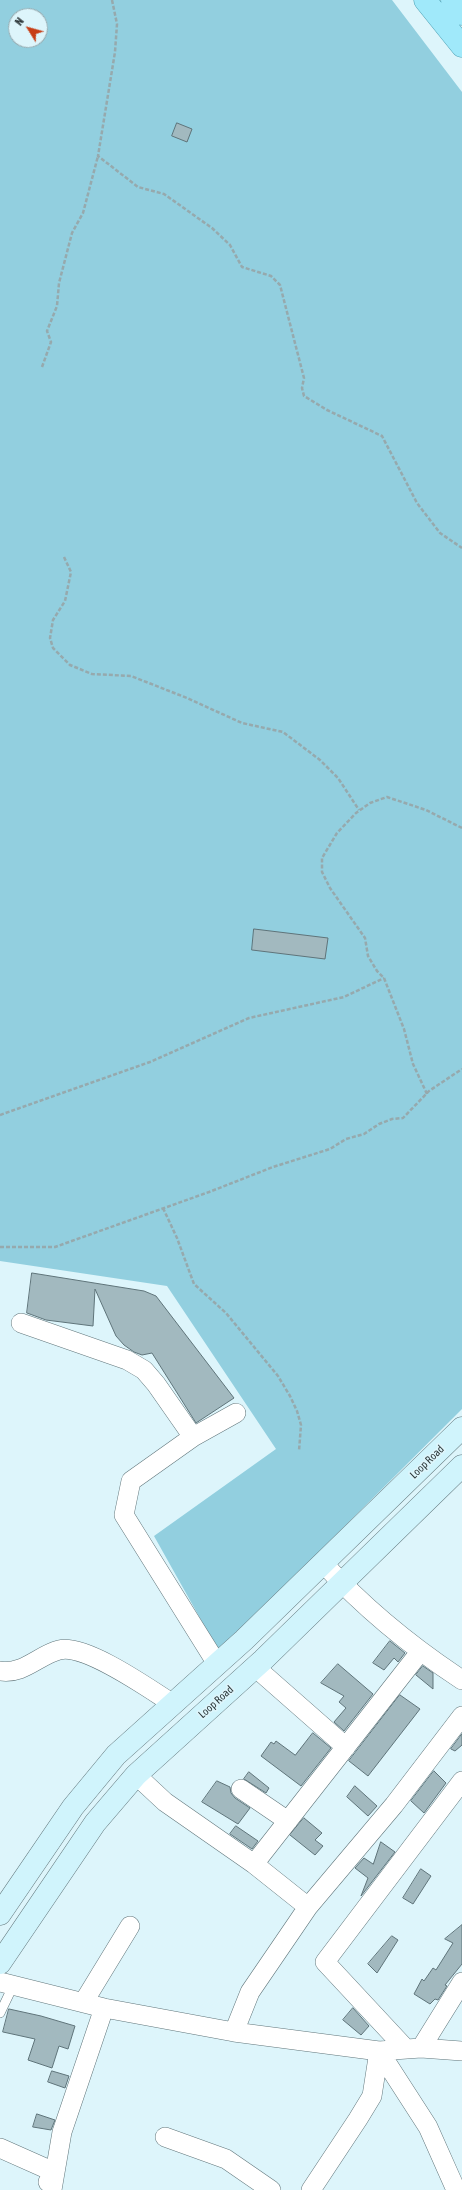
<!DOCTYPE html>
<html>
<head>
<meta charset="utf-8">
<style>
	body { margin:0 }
	#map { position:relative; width:462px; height:2190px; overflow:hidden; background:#ddf5fb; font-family:"Asap Condensed",sans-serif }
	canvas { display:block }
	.north { position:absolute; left:8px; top:8px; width:40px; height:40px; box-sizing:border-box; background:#ddf5fb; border:1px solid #97a9ae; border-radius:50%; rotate:307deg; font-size:11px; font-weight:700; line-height:16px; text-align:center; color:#2e383a }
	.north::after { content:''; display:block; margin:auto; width:14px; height:18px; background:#c73e16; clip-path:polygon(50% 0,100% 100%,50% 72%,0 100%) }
</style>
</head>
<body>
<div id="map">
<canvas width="462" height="2190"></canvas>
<div class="north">N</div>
</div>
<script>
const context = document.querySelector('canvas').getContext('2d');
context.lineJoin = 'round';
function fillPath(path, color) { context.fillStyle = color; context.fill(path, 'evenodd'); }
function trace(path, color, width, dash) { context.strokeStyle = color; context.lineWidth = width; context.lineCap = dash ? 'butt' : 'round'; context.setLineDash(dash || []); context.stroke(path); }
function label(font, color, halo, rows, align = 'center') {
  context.font = font + ' "Asap Condensed",sans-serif'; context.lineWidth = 3.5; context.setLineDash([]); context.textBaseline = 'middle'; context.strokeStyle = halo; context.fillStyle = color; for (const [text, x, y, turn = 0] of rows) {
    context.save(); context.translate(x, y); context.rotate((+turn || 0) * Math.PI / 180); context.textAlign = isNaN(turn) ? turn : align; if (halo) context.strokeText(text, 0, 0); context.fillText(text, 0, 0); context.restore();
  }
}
fillPath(new Path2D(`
	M0 0H392L462 92V1409L219 1652 154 1536 276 1449 167 1286 0 1261ZM16 16H40V40H16Z`), '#92cfdf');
const building = new Path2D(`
	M177 123 192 129 187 142 172 136Z
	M254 929 328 938 325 959 252 950Z
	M32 1273 144 1291 156 1296 234 1398 196 1423 152 1353 142 1355 134 1352 124 1345 116 1336 95 1289 93 1326 46 1320 27 1313Z
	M390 1641 405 1653 398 1662 394 1658 384 1670 373 1663Z
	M338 1664 373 1694 344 1731 334 1722 346 1708 339 1702 344 1696 321 1683Z
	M423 1666 433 1673V1689L416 1675Z
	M400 1695 420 1709 368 1776 349 1761Z
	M313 1733 331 1748 301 1786 261 1756 271 1742 274 1744 276 1741 295 1755Z
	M462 1734V1745L455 1751 451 1749Z
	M434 1771 446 1783 424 1813 411 1801Z
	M249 1772 269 1788 266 1793 244 1779Z
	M217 1781 230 1787 231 1793 235 1798 250 1808 238 1824 202 1802Z
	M355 1786 377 1806 368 1816 347 1797Z
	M304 1818 322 1833 315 1840 323 1846 315 1855 290 1835Z
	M236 1826 258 1841 252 1849 230 1834Z
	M381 1842 395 1852 361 1896 368 1878 355 1868 364 1858 373 1864Z
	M421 1869 431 1876 413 1904 403 1898Z
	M462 1925V1964L445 1985 447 1986 438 2000 435 1999 430 2004 414 1994 422 1979 424 1981 433 1968 436 1970 453 1943 445 1939Z
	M392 1936 398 1940 377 1973 368 1964Z
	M353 2008 369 2026 361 2035 343 2020Z
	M9 2009 41 2016 75 2026 68 2049 59 2046 52 2068 28 2060 35 2039 3 2032Z
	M52 2071 69 2076 65 2088 48 2082Z
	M37 2114 55 2120 51 2130 33 2127Z`);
fillPath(building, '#a2b9bf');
trace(building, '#5f747a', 1);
const lane = new Path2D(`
	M0 2013 13 1986`);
const street = new Path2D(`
	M21 1323 127 1360 144 1370 156 1384 193 1437
	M323 1563C364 1608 412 1647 462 1680
	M217 1664 124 1515 131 1481 193 1437 236 1413
	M255 1667 346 1747
	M0 1671C23 1675 39 1655 59 1650 85 1643 151 1690 173 1704
	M136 1775 165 1802 254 1864 308 1907
	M241 1789 288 1821
	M254 1864 420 1652
	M0 1982 104 2008 234 2032 379 2051 421 2048 462 2051
	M83 2003 130 1926
	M234 2032 250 1992 308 1907 394 1805 462 1716
	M421 2048 462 1982
	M406 2049 325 1962 462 1781
	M379 2051 428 2127 456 2190
	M165 2137 226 2159 271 2190
	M0 2148 54 2172 48 2182
	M52 2190 62 2132 104 2008
	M311 2190 358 2119 372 2096 379 2051`);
const secondary = new Path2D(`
	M0 1914 73 1807 116 1755 244 1640 462 1428
	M0 1963 95 1823 136 1775 263 1660 462 1466`);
const primary = new Path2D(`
	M425 0 462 46
	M452 0 462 14`);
trace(lane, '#61767b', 10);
trace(street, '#61767b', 20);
trace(secondary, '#61767b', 23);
trace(primary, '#4fa1b4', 23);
trace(new Path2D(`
	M112 0 117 24 115 52 98 156 138 187 164 194 212 228 230 245 242 267 271 276 280 285 304 378 302 388 304 396 327 410 382 436 417 503 440 533 462 548
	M42 367 51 342 47 331 57 306 59 283 72 233 83 213 98 156
	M64 557 71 572 65 601 53 620 50 638 53 648 70 665 92 674 131 676 187 698 242 723 283 732 320 760 338 778 359 810
	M427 1094 413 1064 404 1029 384 978 377 971 368 956 365 938 330 888 322 872V858L337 833 356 813 370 803 387 797 426 810 462 828
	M0 1115 150 1062 249 1018 344 997 384 978
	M163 1208 177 1238 194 1284 226 1313 278 1376 290 1396 297 1411 301 1425 299 1451
	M0 1247H55L209 1192 273 1167 330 1149 346 1139 364 1134 379 1124 392 1119 403 1118 429 1091 462 1069`), '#96a9ad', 2.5, [4, 2]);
trace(lane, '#fff', 9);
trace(street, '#fff', 19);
trace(secondary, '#d0f4fc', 22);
trace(primary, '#a0e9fa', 22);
label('11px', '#2e383a', '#ddf5fb', [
	["Loop Road",427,1462,-44],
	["Loop Road",216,1702,-42]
]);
</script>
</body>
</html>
